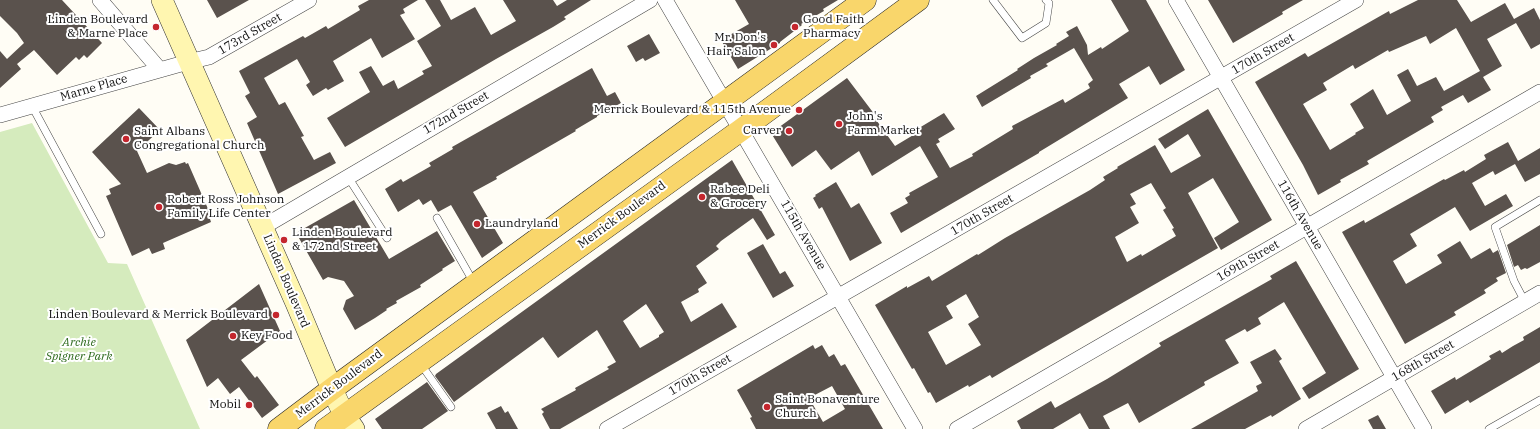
<!DOCTYPE html>
<html>
<head>
<meta charset="utf-8">
<style>
	body { margin:0 }
	canvas { display:block; background:#fffdf5 }
</style>
</head>
<body>
<canvas width="1540" height="429"></canvas>
<script>
const context = document.querySelector('canvas').getContext('2d');
context.lineJoin = 'round';
function fillPath(path, color) { context.fillStyle = color; context.fill(path, 'evenodd'); }
function trace(path, color, width, dash) { context.strokeStyle = color; context.lineWidth = width; context.lineCap = dash ? 'butt' : 'round'; context.setLineDash(dash || []); context.stroke(path); }
function label(font, color, halo, rows, align = 'center') {
  context.font = font + ' "IBM Plex Serif",serif'; context.lineWidth = 4; context.setLineDash([]); context.textBaseline = 'middle'; context.strokeStyle = halo; context.fillStyle = color; for (const [text, x, y, turn = 0] of rows) {
    context.save(); context.translate(x, y); context.rotate((+turn || 0) * Math.PI / 180); context.textAlign = isNaN(turn) ? turn : align; if (halo) context.strokeText(text, 0, 0); context.fillText(text, 0, 0); context.restore();
  }
}
fillPath(new Path2D(`
	M32 123 108 263 127 264 200 429H0V132Z`), '#d5ebbd');
fillPath(new Path2D(`
	M0 0H62L102 43 87 58 84 55 79 60 76 57 57 75 34 50 17 64 21 69 0 88V51L7 59 24 43 17 33 0 16Z
	M207 0H249L217 18Z
	M369 0H418L403 9 405 13 400 15 415 39 382 58 371 38 333 61 344 81 328 90 326 88 313 96 306 85 310 82 297 59 264 78 279 105 285 102 304 136 301 137 314 160 330 152 336 163 278 194 247 123 257 117 245 96 250 93 239 71 303 36 305 38 326 26 328 29 360 10 358 6Z
	M425 0H440L451 20 475 7 491 35 516 21 503 0H553L557 6 567 0H591L564 17 566 19 553 27 496 59 345 147 327 118 370 92 359 72 371 66 383 86 394 80 398 89 424 74 422 71 432 66 417 41 441 26Z
	M735 0H838L823 9 824 11 801 24 802 25 780 42V43L738 69 721 40 749 24Z
	M1111 0H1146L1185 70 1160 85 1149 66 1119 84 1128 98 1039 152V153L901 233 890 213 908 203 905 198 910 195 909 193 938 177 920 146 872 176 859 151 831 170 816 150 792 167 771 133 847 78 875 115 874 117 895 146 920 131 919 128 944 113 955 129 938 139 940 142 936 144 950 168 973 156 972 154 1013 129 1012 126 1063 99 1065 103 1090 88 1088 84 1093 80 1074 48 1046 64 1048 66 1030 76 1031 78 982 107 976 96 1018 70 1017 69 1034 58 1057 45 1056 44 1069 36 1066 32 1077 26 1087 45 1088 55 1101 47 1102 49 1129 31Z
	M1208 0H1303L1282 12 1283 14 1233 43Z
	M1418 0H1457L1471 22 1505 3 1514 19 1534 8 1540 20V44L1531 49 1516 23 1487 39 1502 66 1483 77 1491 90 1468 103 1463 95 1441 107 1443 110 1431 117 1434 122 1367 161 1369 164 1340 180 1341 182 1318 195 1303 165 1255 82 1305 53 1308 57 1389 11 1390 14ZM1456 28 1480 71 1444 91 1436 77 1417 86 1408 69 1397 75 1411 101 1387 115 1373 89 1367 93 1350 104 1364 128 1355 133 1356 134 1330 150 1303 104 1327 90 1323 83 1353 65 1355 69 1388 50 1389 52 1426 36 1430 44Z
	M649 34 660 53 645 61 643 58 636 62 627 46Z
	M592 68 607 96 615 92 621 103 597 116V117L575 130 576 131 496 177 497 179 473 192 503 243 482 258 451 205 438 212 431 200 423 205 419 199 398 212 385 189 401 179 403 182 431 166 429 163 453 149 452 147Z
	M139 108 160 130 137 151 147 173 169 163 176 165 185 162 186 164 188 163 212 218 210 219 211 222 163 243 165 249 152 254 149 248 132 256 106 196 111 194 109 189 121 184 92 152Z
	M1208 109 1272 220 1221 250 1214 238 1239 222 1213 178 1188 193 1218 248 1009 368 992 378 990 375 969 387 968 385 936 403 930 392 928 393 914 368 912 369 875 305 907 286V288L929 276 932 281 977 254 978 255 1005 238 1090 190 1105 180 1103 177 1118 168 1117 167 1155 145 1171 173 1201 156 1188 134 1165 149 1158 139ZM1151 183 1166 208 1163 210 1174 228 1172 229 1176 236 1142 256 1141 254 1127 262 1115 237 1139 223 1130 207 1136 204 1130 194ZM966 294 979 317 968 324 981 345 946 365 928 332 953 318 946 306Z
	M1508 142 1518 161 1540 148V174L1525 182 1515 164 1495 175 1493 171 1472 183 1485 206 1506 194 1513 206 1470 231 1455 207 1410 234 1417 246 1393 261 1406 284 1442 263 1437 255 1460 241 1471 259 1490 248 1493 253 1498 250 1506 273 1496 278 1498 281 1484 290 1486 293 1454 312 1456 315 1405 344 1342 232 1364 220 1365 223 1444 179 1445 180 1464 170 1465 172 1486 159 1484 155Z
	M732 160 775 235 767 240 753 218 721 241 716 246 719 249 696 266 707 283 698 289 699 292 681 302 691 322 722 303 737 327 560 429H550L542 414 544 412 541 409 576 390 575 388 609 369 607 367 616 362 597 330 558 358 543 337 454 402 435 376 436 374ZM646 304 664 332 659 335V337L640 348 623 321Z
	M836 182 851 208 859 203 882 243 850 261 822 207 819 209 813 198 816 196 815 195Z
	M354 200 389 259 437 231 455 261 442 269 443 270 420 285 421 287 396 301 397 303 386 309 387 310 375 318 355 330 343 309 346 300 354 296 344 281 328 277 323 280 296 233Z
	M1540 225V262L1527 269 1525 268 1521 270 1518 265 1514 267 1507 245Z
	M763 244 780 274 785 271 794 286 773 298 747 253Z
	M1296 261 1359 369 1309 399 1302 388 1326 373 1284 302 1258 318 1261 324 1247 332 1245 329 1225 340 1239 363 1204 382 1205 385 1139 423 1128 403 1103 416 1110 429H1089L1080 413 1053 429H1021L1017 421 1051 401 1055 408 1107 379 1161 346 1159 343 1272 279 1270 276Z
	M259 284 280 331 241 360 255 378 257 376 279 405 262 418 239 387 230 394 218 378 207 387 186 340Z
	M1540 327V362L1470 403 1468 400 1445 414 1431 391 1455 377 1456 380 1491 359 1489 356 1500 350 1502 353 1513 346 1524 340 1523 337Z
	M813 345 815 349 822 345 829 357 834 354 841 366 845 364 883 429H756L750 418 752 417 737 390ZM832 386 845 409 823 422 809 398Z
	M1275 349 1282 359 1279 361 1301 399 1272 417 1271 415 1245 429H1191L1258 391 1256 386 1262 383 1250 362Z
	M427 382 448 411 422 429H382L375 419Z
	M501 406 505 413 508 411 518 429H496L487 413Z
	M1378 415 1386 429H1373L1368 420Z`), '#5a524d');
const lane = new Path2D(`
	M993 0 1022 38 1046 23 1049 3 1046 0
	M32 106 101 234
	M348 177 387 238
	M437 218 474 283
	M1525 302 1514 281 1495 227 1540 200
	M420 363 451 407
	M1489 429 1540 400`);
const street = new Path2D(`
	M100 0 160 70
	M665 0 915 429
	M1176 0 1424 429
	M0 115 188 62 209 57 309 0
	M263 227 650 0
	M607 429 1356 0
	M957 429 1540 92
	M1306 429 1540 293`);
const secondary = new Path2D(`
	M162 0 296 303 332 389 344 415 354 429`);
const primary = new Path2D(`
	M279 429 332 389 865 0
	M326 429 741 130 918 0`);
trace(lane, '#444', 8);
trace(street, '#444', 16);
trace(secondary, '#333', 22);
trace(primary, '#222', 23);
trace(lane, '#fff', 7);
trace(street, '#fff', 15);
trace(secondary, '#fff6b0', 21);
trace(primary, '#f9d66b', 22);
for (const [x, y, r, color] of [
	[156,27,4,"#c4262e"],
	[795,27,4,"#c4262e"],
	[774,45,4,"#c4262e"],
	[799,110,4,"#c4262e"],
	[839,124,4,"#c4262e"],
	[789,131,4,"#c4262e"],
	[126,139,4,"#c4262e"],
	[702,197,4,"#c4262e"],
	[159,207,4,"#c4262e"],
	[477,224,4,"#c4262e"],
	[284,240,4,"#c4262e"],
	[276,315,4,"#c4262e"],
	[233,336,4,"#c4262e"],
	[249,405,4,"#c4262e"],
	[767,407,4,"#c4262e"]
]) { const dot = new Path2D(); dot.arc(x, y, r, 0, 2 * Math.PI); context.fillStyle = color; context.fill(dot); trace(dot, '#fff', 1.5); }
label('12px', '#111', '#fff', [
	["Linden Boulevard",148,20,"right"],
	["& Marne Place",148,34,"right"],
	["Good Faith",803,20],
	["Pharmacy",803,34],
	["Mr. Don's",766,38,"right"],
	["Hair Salon",766,52,"right"],
	["Merrick Boulevard & 115th Avenue",791,110,"right"],
	["John's",847,117],
	["Farm Market",847,131],
	["Carver",781,131,"right"],
	["Saint Albans",134,132],
	["Congregational Church",134,146],
	["Rabee Deli",710,190],
	["& Grocery",710,204],
	["Robert Ross Johnson",167,200],
	["Family Life Center",167,214],
	["Laundryland",485,224],
	["Linden Boulevard",292,233],
	["& 172nd Street",292,247],
	["Linden Boulevard & Merrick Boulevard",268,315,"right"],
	["Key Food",241,336],
	["Saint Bonaventure",775,400],
	["Church",775,414],
	["Mobil",241,405,"right"]
], 'left');
label('12px', '#111', '#fff', [
	["173rd Street",250,34,-30],
	["170th Street",1263,54,-30],
	["Marne Place",94,88,-16],
	["172nd Street",456,113,-30],
	["Merrick Boulevard",622,215,-36],
	["170th Street",982,215,-30],
	["116th Avenue",1300,215,60],
	["115th Avenue",803,235,60],
	["169th Street",1248,261,-30],
	["Linden Boulevard",286,281,67],
	["168th Street",1423,361,-30],
	["170th Street",700,375,-30],
	["Merrick Boulevard",339,384,-37]
]);
label('italic 12px', '#2f6b1f', '#fff', [
	["Archie",79,343],
	["Spigner Park",79,357]
]);
</script>
</body>
</html>
